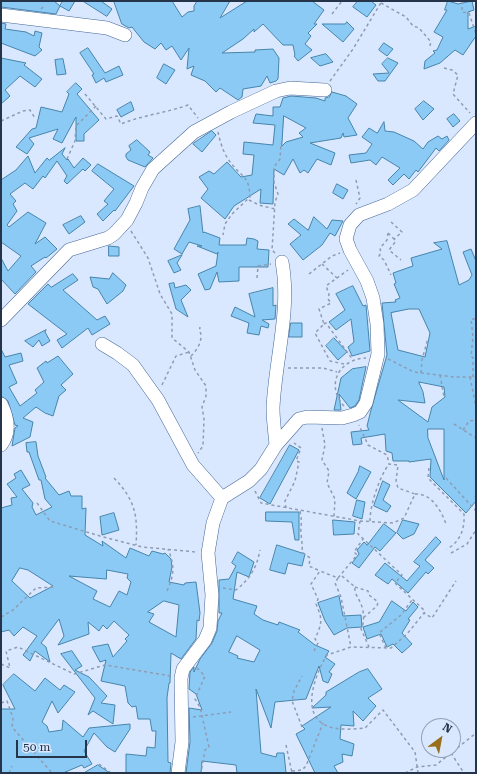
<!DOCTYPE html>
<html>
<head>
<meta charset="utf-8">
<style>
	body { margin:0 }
	#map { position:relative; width:477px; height:774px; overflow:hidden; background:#d9e8ff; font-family:"Roboto Serif",serif }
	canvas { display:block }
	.frame { position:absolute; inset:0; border:2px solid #26344a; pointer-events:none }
	.north { position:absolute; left:421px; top:718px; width:40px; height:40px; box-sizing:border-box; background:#d9e8ff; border:1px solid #91a0b7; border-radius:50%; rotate:32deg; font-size:11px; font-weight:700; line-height:16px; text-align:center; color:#26344a }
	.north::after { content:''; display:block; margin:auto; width:14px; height:18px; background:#996e1b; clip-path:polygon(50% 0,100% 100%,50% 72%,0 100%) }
	.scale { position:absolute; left:16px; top:740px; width:71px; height:18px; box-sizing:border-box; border:2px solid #26344a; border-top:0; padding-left:5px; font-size:12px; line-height:14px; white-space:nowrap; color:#26344a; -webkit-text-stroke:3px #d9e8ff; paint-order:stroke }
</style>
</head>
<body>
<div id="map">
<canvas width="477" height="774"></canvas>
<div class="frame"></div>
<div class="north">N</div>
<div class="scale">50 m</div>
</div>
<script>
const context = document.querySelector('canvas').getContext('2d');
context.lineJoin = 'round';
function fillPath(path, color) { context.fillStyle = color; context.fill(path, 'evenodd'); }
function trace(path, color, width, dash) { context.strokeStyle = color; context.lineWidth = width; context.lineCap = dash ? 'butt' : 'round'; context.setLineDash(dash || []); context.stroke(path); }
const building = new Path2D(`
	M1 1H54L60 6 56 14 1 7Z
	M63 1H75L69 11 60 6Z
	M83 1H101L112 9 107 16Z
	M114 1H172L182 17 188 12 194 11V6L197 1H230L220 18 247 1H312L324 10 314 24H317L308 33 311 36 305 44 312 50 298 61 294 56 295 55 293 45H283L263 24 254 32V29L243 39 222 53 255 52V50L273 49 279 58 278 79 276 81 270 83 267 76 261 86 243 89 242 97 238 100 220 88 216 92 205 81 191 75 194 66 187 69 189 48 181 60 172 46 166 50 161 43 155 49 144 42 132 27 129 28 122 24Z
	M358 1H371L376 5 367 17 353 7Z
	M448 1 458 4 472 1 474 10 468 12V29L476 26V36L463 55 455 50 440 63 424 69 425 61 435 53 433 51 437 50 443 37 434 32 447 10H445Z
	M347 22 354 29 343 42 322 24H345Z
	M1 23 6 24 5 29 26 32 34 36 35 31 42 33 39 47 42 50 35 56 1 43Z
	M384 43 393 49 387 56 379 50Z
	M88 48 105 73 119 66 123 75 106 82 104 78 96 83 92 75 94 74 80 53Z
	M326 54 333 62 320 66 311 58Z
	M1 58 26 63 24 65 42 79 35 87 20 76 5 90 10 96 1 104Z
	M388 58 398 63 385 81H378L373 74 389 73 382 64Z
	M63 59 66 74 57 75 55 60Z
	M164 64 175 70 166 84 157 78Z
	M76 83 82 89 77 94 99 120 84 134V141H76V117L62 143 53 139 58 129 29 138 34 144 27 154 16 147 32 129 36 128 41 107 62 112 69 94 67 92Z
	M332 92 346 96 357 104 348 118 357 135 344 137 343 133 341 138 310 143 335 153 331 165 317 159 308 173 304 170 300 173 293 159 284 175 274 169 273 204 260 203 261 189 234 206 225 219 201 198 208 189 199 177 209 171 214 174 227 162 241 177 252 175 254 155 243 154 244 142 273 145 275 125 253 123 256 114 273 116V107H280L283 98 291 96 316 98 325 101V98L329 97ZM284 116 306 128 299 133 303 137 286 142 282 146Z
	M424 101 434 109 423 120 415 109Z
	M131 102 134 110 121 117 117 110Z
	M454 114 460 121 453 127 447 119Z
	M384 122 385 131 394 132 414 141 423 149 428 142 438 136 442 139 447 136 449 140 439 151 436 148 418 172 416 170 409 179 404 174 393 185 388 180 400 168 382 157 376 165 370 160 351 163 349 155 366 153 372 144 362 137 369 128 377 133Z
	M212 131 216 135 202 152 193 144Z
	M137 140 150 152 148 155 153 158 145 167 128 160 126 157V154L131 150 129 146Z
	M65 148 62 154 67 160 68 159 74 168 83 158 91 165 85 171 83 169 67 184 64 181 67 176 57 161 45 178 43 176 33 189 25 183 10 194 16 201 13 204 17 211 7 225 9 227 28 212 46 223 35 244 45 237 57 249 46 258 45 257 31 266 36 272 15 294 1 279V258L8 271 21 256 1 242V180L16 170 28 156 35 173 47 158 49 160Z
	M98 164 134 186 115 211 114 210 103 221 97 214 108 204 104 201 114 189 92 171Z
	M337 184 348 190 343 199 333 193Z
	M200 206 203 233 204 232 220 238 219 245H246L247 238 254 239 258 241 257 249 269 250 268 267H239V281L219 282 217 272 210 289 205 290 198 274 216 266 218 252 217 254 197 246H202L189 242 182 254 174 249 190 220 188 209Z
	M81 216 85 222 69 234 63 225Z
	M314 217 327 229 332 220 343 221 335 236 330 233 322 245 303 260 290 244 301 235 288 224 294 219 308 230Z
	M447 241 459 285 469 280 472 275 463 252 471 249 476 261V501L466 513 430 477 431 459 409 462V461H393L392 453 386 451 385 434 361 438 362 444 353 445 351 432 369 430 367 426 371 410 387 355 382 303 396 302 395 300 400 298 394 284 396 283 393 273 413 266 411 258 442 249 434 243ZM409 309H419L430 333 425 357 398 350 391 313ZM419 382 444 387 445 397 432 407 428 422 398 400 425 403 423 392ZM428 429H444V480L428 438Z
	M109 246 119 247V256H109Z
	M182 255 177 263 181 270 174 273 168 261Z
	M113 273 126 285 123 291 107 304 98 289 93 287 90 277 109 279Z
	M73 274 78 280 63 290 97 320 105 316 110 324 92 335 88 328 62 348 57 340 67 334 28 304 48 284 51 287Z
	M174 283 175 288 186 285 191 290 181 300 188 317 176 309 169 284Z
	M353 286 363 306 366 305 370 351 352 356 348 347 354 342 351 319 336 330 329 322 345 310 336 294Z
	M273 288V306L276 305 275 319 262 320 269 324 268 328 261 326 259 335 247 333 249 323 231 316 235 307 255 317 249 294Z
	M291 323H302V337H289Z
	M46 330 45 332 50 341 42 346 39 340 33 347 25 341Z
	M334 338 347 352 338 360 326 346Z
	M1 349 5 357 21 353 23 361 9 365 17 383 9 387 20 406 37 393 35 390 44 382 37 368 46 361 47 363 58 356 73 374 61 385 66 390 59 396 53 416 45 413 36 407 23 418 33 422 30 437 12 446 15 428 18 426 15 425 8 401 1 396Z
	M366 367 359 400 355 406 350 408 339 394 341 410H334L341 378 352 369Z
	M36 442 38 456 46 477 45 478 59 495 69 491 71 496H82V509L86 508 85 535 103 546 102 541 126 558 130 548 149 556 152 551 163 554 165 553 171 559 172 567 169 582 184 585 185 583 196 582 200 613 199 621 197 620 196 639 181 659 171 653 170 683H169L167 698 168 762 171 763 170 773H126V754L146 756 147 747 155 748 156 731H152L150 719H138L136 706 132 707 128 703 125 686 101 681 106 660 100 662 92 647 108 644 113 657 127 641 125 639 129 635 114 621 107 629 103 625 99 631 88 622 89 634 58 645 64 636 59 619 41 643 46 647 50 662 35 651 30 661 23 655 37 636 23 627 14 636 9 630 1 632V508L12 505 11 498 17 497 7 484 16 478 14 474 21 470 30 485 22 489 33 503 32 507 36 515 52 507 45 499 41 480H39L29 452H27L26 443ZM20 568 28 570 53 586 30 598 12 581ZM107 570 128 574 127 578 131 582 127 595 119 591 110 607 93 599 97 591 69 576 106 579ZM164 601 179 605 176 637 149 622 154 614 148 612Z
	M290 445 299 450 270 504 260 498Z
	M360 466 371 472 356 499 347 493 358 472Z
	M383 481 390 485 383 500 391 506 387 512 374 506Z
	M357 500 365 502 362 519 353 516Z
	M266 512H299V540H295L292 522 266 521Z
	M114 513 119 530 102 535 100 517Z
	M333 520 355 522 354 534 334 535Z
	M403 520 419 524 414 534 403 539 397 533Z
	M384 524 396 533 380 551 375 547 359 568 352 563 359 554 357 550 364 542 367 545Z
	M436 537 441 542 425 560 434 568 428 574 426 572 408 593 392 579 388 584 375 575 385 563 407 581 420 566 414 562Z
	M277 545 305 554 302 566 288 563 285 574 270 570Z
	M238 552 254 562 249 577 237 572 233 599 257 606 254 614 263 620 278 625 279 622 300 630 298 632 315 645 329 651 325 657 335 664 329 672 332 674 328 683 323 681 319 666 306 699 275 702 271 728 256 689 261 753 276 757 277 753H284L286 773H237L236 765 202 761 201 773H186L190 742 189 708 202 710 196 694 189 689 190 672 194 667V672L200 659 212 643 217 631 218 621 222 613H219V580L229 579 236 566 232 563ZM237 636 260 650 254 662 237 658 238 656 229 652Z
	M339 596 343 616 361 615 362 627 347 628 334 635 325 621 318 603Z
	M392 601 406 611 413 602 418 607 408 619 410 620 402 633 412 644 402 653 393 644 387 647 381 634 367 639 363 627 379 622Z
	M72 651 82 666 75 670 89 677 107 696 101 703 115 705 113 724 93 711 88 715 95 698 61 654Z
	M368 669 382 689 368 698 376 706 363 721 353 711 354 726 341 725 340 739 354 744 352 756 342 754 343 762 334 766 338 773H315L296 734 305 729 302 726 331 707 312 708 326 695V692L359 672Z
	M14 674 35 691 45 678 60 690 64 685 75 692 58 713 52 701 42 722 47 726 49 732 62 730 63 720 83 737 89 728 130 724V729L115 752 107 747 94 733 84 751 92 764 84 768 82 765 63 773H1V709H15L3 685Z
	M98 765 110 773H84Z`);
fillPath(building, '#8bcaf4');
trace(building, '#4784ab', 1);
const minor = new Path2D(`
	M1 15 107 28 125 35
	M1 320 69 250 108 238 114 234 127 220 136 203 142 188 153 169 194 132 231 112 276 91 290 88 325 90
	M102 344 117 353 133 365 158 400 193 465 222 498
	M1 404C8 418 11 432 1 445
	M276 445C275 433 273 421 273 408 275 361 291 309 282 262
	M178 773 182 742 181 678 183 669 205 640 210 628 212 595 208 553 213 523 222 498 249 481 261 469 276 445 299 419 307 417 342 418 353 415 360 412 366 403 378 354 377 324 373 298 367 281 350 250 346 239 350 225 359 215 388 204 413 190 476 123`);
trace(minor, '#466798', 14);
trace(new Path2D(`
	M462 1V12L469 13 476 34
	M381 3 406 17 413 26 419 28 431 42 429 49
	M41 9 45 5
	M332 14 342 1
	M444 68 452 70 458 75 453 94 470 113
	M330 81 353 49 382 1
	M85 94 106 119 117 116 121 124C143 115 166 113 188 105L198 118
	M1 121 23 111 30 110 35 118
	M218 132C220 142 224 155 231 163 242 178 249 175 250 197L232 214 225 224 223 235
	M67 159 75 141 76 126 96 106
	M356 180 360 198 356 204
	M249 200 259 205 275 209
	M391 222 402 232 394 239 396 241 389 250 401 260
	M131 231 148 258 160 294 172 314V338L189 352 195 370 206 386V396L202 407 204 419 203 446 198 453
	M388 233 387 240 380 248 381 253 379 256 384 260 391 275
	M388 233 394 239
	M275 253 272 250 275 202 278 194 274 182V167L280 159 281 143
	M322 264 337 278
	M309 274 332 256 340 253
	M257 278 258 266 271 264
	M324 324 326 323 353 360
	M191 356C196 351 201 344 201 336 201 332 199 332 200 327
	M388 359 414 372 454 377H476
	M344 364 330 361 315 333 324 324 319 309 331 303 328 299 329 294 326 286 348 270
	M288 368H323L337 372
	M421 373 422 360 428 338
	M440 375 444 397
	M470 377 476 407
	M473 377V358L471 356 473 337 471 319H476
	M162 385 176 356 189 352
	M344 406C325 385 339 359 366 358
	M454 424 476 438
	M322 428 325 445 322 460 329 471 327 483 335 499 334 517
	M463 430 469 421 476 420
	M429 468 428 478 464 514C465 529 460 542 447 549
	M114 478C135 500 138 515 136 545
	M446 478 476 511
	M255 491 261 503 360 521 393 523 404 518 415 494 398 488 396 481 398 465 389 464 387 455 368 445 359 425
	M415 494C431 493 441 510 446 524
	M475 496 476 498
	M37 503 50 521 100 536 142 547 196 552
	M286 508 285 501 295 481 299 462 296 461 301 448 294 443
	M300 511C301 517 302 521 301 526 300 533 303 543 302 552L310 558 309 566 320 571
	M360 521 358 534 402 575 395 583 425 611 424 613
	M370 521C370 504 380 476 389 464
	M451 553 467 544 476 530
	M342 576 355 587C354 593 358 597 360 602 364 609 365 623 361 629L369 647
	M338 578 335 583 341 597 351 647
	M355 587 368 591 369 595 378 602 377 606 363 618
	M223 588 236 590C250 579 257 567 260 550
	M167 591C174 575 175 566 168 549
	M1 617 13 610 36 588 54 587
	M386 648 379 633 401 615 412 600
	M314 651 318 643 315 639C322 623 323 620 316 604L318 599 311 584 320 571 338 578 357 555 354 552 363 539
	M1 664 10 668 6 651 18 647 74 674 105 665 171 676
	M197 668 205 676 195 699 200 707 209 747 205 750 201 773
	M1 703 7 701 13 718 12 727 52 773
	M193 717 231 712
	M302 727 292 701 294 691 302 676
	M286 745 292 773
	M451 753 464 773
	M99 764 111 773
	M292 771 302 770 306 766 323 723
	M9 773 12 766
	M405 773 417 767 436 765 476 733
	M418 773 415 752 383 710 365 728C353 729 337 731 325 725 300 712 316 673 327 655L351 647 391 648 407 634 424 613 432 618 456 581`), '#8e9cb3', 1.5, [3, 3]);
trace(minor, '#fff', 13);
</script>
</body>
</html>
